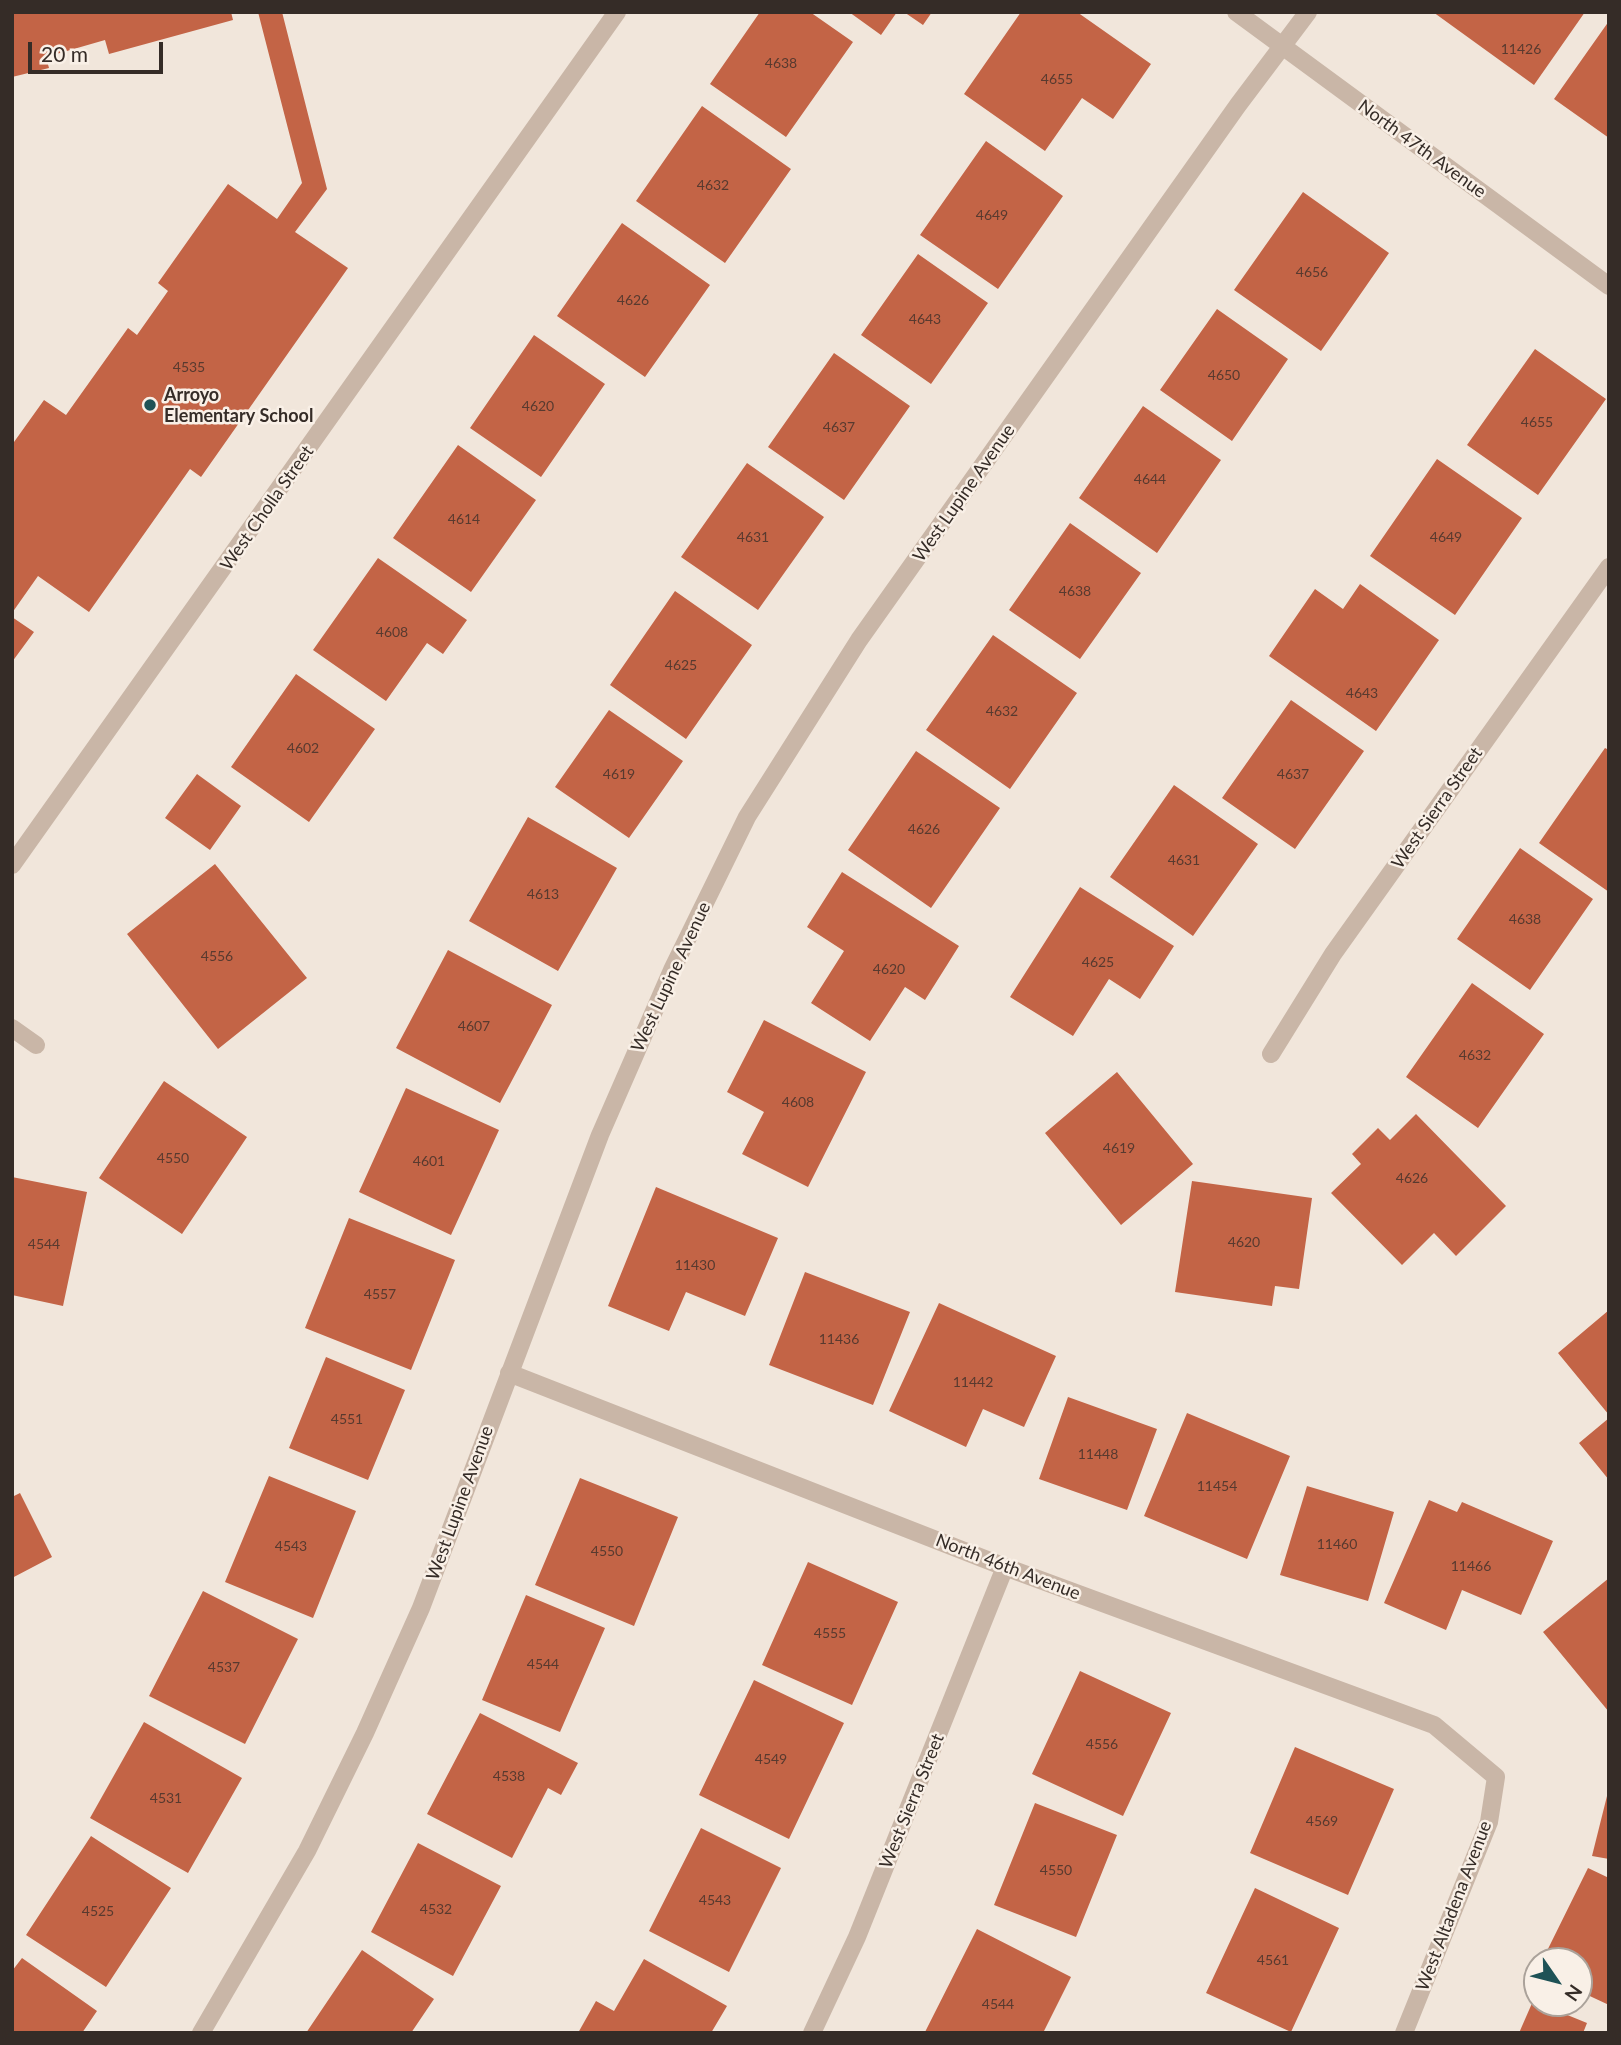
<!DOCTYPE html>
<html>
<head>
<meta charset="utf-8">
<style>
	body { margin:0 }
	#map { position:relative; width:1621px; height:2045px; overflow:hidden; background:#f1e6db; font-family:Lato,sans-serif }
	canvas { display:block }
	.frame { position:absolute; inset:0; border:14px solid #352c27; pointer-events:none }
	.north { position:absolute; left:1523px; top:1947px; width:70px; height:70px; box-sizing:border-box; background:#f9f0e7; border:2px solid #aba29a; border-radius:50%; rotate:125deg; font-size:19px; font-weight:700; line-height:28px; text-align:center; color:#352c27 }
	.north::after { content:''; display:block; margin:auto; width:24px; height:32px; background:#1e5256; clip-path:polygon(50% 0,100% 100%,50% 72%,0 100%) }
	.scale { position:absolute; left:28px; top:42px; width:135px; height:32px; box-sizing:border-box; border:4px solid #352c27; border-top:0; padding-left:9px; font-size:21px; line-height:24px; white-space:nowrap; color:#352c27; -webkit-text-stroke:5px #f9f0e7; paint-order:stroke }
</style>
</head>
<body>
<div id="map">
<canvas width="1621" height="2045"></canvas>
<div class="frame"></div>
<div class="north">N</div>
<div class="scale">20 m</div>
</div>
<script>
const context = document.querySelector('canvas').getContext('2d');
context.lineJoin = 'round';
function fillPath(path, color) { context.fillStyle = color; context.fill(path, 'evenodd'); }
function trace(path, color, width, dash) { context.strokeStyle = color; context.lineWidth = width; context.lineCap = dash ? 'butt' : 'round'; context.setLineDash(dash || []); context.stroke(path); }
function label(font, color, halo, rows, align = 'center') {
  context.font = font + ' Lato,sans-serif'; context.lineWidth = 5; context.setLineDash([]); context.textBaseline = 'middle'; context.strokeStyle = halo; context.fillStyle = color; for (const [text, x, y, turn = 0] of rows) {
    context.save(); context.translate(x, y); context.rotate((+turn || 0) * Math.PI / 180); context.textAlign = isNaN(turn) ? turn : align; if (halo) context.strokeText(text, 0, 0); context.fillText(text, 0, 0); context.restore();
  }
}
fillPath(new Path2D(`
	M12 12H231L233 20 109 54 105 40 46 57 49 68 12 77Z
	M258 12H282L327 189 295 232 348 268 201 477 190 469 89 612 38 576 12 613V440L14 442 44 400 66 415 128 328 137 335 168 291 158 283 228 184 277 219 302 183Z
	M760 12H810L853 42 786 137 710 84Z
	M849 12H897L881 35Z
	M904 12H932L923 25Z
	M1021 12H1077L1151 64 1113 119 1082 98 1045 151 964 94Z
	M1433 12H1585L1534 85Z
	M1609 21V138L1554 99Z
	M702 106 791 169 725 263 636 201Z
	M986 141 1063 196 998 289 920 235Z
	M1303 192 1389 253 1321 351 1234 290Z
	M622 223 710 285 645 377 557 316Z
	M918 254 988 303 931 384 861 335Z
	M1217 309 1288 359 1232 441 1160 390Z
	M534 335 605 384 541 477 470 428Z
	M1535 349 1606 399 1538 495 1467 445Z
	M834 353 910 406 844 500 768 447Z
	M1143 406 1221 460 1157 553 1079 498Z
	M458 445 536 500 471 592 393 538Z
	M1437 459 1522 518 1455 615 1370 556Z
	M747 463 824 517 758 610 681 557Z
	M1070 523 1141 573 1080 659 1009 610Z
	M378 558 467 620 443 654 427 643 386 701 313 650Z
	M1360 584 1439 640 1376 731 1269 656 1315 589 1343 609Z
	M675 591 752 645 686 739 610 685Z
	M12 617 34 632 12 662Z
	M993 635 1077 693 1010 789 926 730Z
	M296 674 375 729 309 822 231 767Z
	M1291 700 1364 751 1295 849 1222 798Z
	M609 710 683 761 629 838 555 787Z
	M1605 748 1609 750V892L1539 843Z
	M916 751 1000 808 931 908 848 850Z
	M197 774 241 806 210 850 165 818Z
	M1174 785 1258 844 1193 936 1110 877Z
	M528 817 617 868 558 971 469 921Z
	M1520 848 1593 899 1530 990 1457 939Z
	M215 864 307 978 218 1049 127 934Z
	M842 872 959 946 925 1000 905 987 870 1041 811 1003 844 951 807 927Z
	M1080 887 1174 946 1140 999 1109 979 1073 1036 1010 997Z
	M448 950 552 1005 500 1103 396 1048Z
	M1472 983 1544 1034 1478 1128 1406 1077Z
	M764 1020 866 1072 808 1187 742 1154 764 1112 727 1092Z
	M1117 1072 1193 1164 1121 1225 1045 1133Z
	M164 1081 247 1137 182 1234 99 1178Z
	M406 1088 499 1130 451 1235 359 1192Z
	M1416 1114 1506 1206 1456 1256 1434 1233 1402 1265 1331 1193 1361 1164 1352 1154 1378 1128 1390 1140Z
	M12 1177 87 1192 63 1306 12 1295Z
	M1192 1181 1312 1198 1299 1289 1275 1286 1272 1306 1175 1292Z
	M656 1187 778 1238 745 1316 686 1292 669 1331 608 1306Z
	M349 1218 455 1260 411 1370 305 1328Z
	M805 1272 910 1312 873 1405 769 1365Z
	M939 1303 1056 1356 1024 1427 983 1409 966 1447 889 1411Z
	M1609 1310V1415L1558 1353Z
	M326 1357 405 1390 368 1480 289 1448Z
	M1068 1397 1157 1429 1127 1510 1039 1479Z
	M1187 1413 1290 1456 1247 1559 1144 1516Z
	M1609 1418V1480L1579 1443Z
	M269 1476 356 1511 313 1618 225 1582Z
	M580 1478 678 1517 634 1626 535 1585Z
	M1307 1486 1394 1512 1368 1601 1280 1575Z
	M20 1493 52 1557 12 1578V1497Z
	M1429 1500 1457 1512 1462 1502 1553 1541 1521 1615 1462 1590 1446 1630 1384 1603Z
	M808 1562 898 1602 852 1705 762 1665Z
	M1609 1578V1712L1543 1632Z
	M203 1591 298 1639 245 1744 149 1696Z
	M526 1595 605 1628 560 1732 482 1700Z
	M1080 1671 1171 1713 1123 1816 1032 1774Z
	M754 1680 844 1723 789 1839 699 1795Z
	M480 1713 578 1763 561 1795 548 1788 512 1858 427 1814Z
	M144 1722 242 1778 188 1873 90 1818Z
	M1295 1747 1394 1789 1348 1895 1250 1853Z
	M1608 1792H1609V1859L1592 1856Z
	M1035 1803 1117 1835 1076 1937 994 1905Z
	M701 1828 781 1868 729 1972 649 1931Z
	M91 1836 171 1888 106 1987 26 1935Z
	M418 1843 501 1886 453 1976 371 1932Z
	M1588 1868 1609 1878V2005L1579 1991V1961H1542Z
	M1255 1888 1339 1928 1291 2032 1206 1993Z
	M977 1929 1071 1977 1043 2033 925 2032Z
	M362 1950 434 1999 411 2033H306Z
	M22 1958 97 2011 82 2033H12V1971Z
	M644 1959 727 2006 711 2033H578L596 2001 614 2011Z
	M1533 2001 1587 2023 1583 2033H1519Z`), '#c36446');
trace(new Path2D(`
	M1236 12 1609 286
	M12 865 617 12
	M12 1028 36 1045
	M1271 1054 1333 954 1609 567
	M509 1373 1005 1567 1434 1725 1496 1777 1489 1822 1404 2033
	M201 2033 307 1851 365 1733 421 1608 600 1135 672 970 747 817 859 640 1238 105 1308 12
	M812 2033 857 1937 1005 1567`), '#c9b6a7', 18);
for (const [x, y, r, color] of [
	[150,405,7,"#1e5256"]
]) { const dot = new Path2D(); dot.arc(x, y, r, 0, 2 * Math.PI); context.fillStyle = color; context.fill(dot); trace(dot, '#f9f0e7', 2.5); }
label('14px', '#583a2f', null, [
	["11426",1521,49],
	["4638",781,63],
	["4655",1057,79],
	["4632",713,185],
	["4649",992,215],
	["4656",1312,272],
	["4626",633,300],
	["4643",925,319],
	["4535",189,367],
	["4650",1224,375],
	["4620",538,406],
	["4655",1537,422],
	["4637",839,427],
	["4644",1150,479],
	["4614",464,519],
	["4631",753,537],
	["4649",1446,537],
	["4638",1075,591],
	["4608",392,632],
	["4625",681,665],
	["4643",1362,693],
	["4632",1002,711],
	["4602",303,748],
	["4619",619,774],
	["4637",1293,774],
	["4626",924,829],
	["4631",1184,860],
	["4613",543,894],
	["4638",1525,919],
	["4556",217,956],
	["4625",1098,962],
	["4620",889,969],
	["4607",474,1026],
	["4632",1475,1055],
	["4608",798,1102],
	["4619",1119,1148],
	["4550",173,1158],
	["4601",429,1161],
	["4626",1412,1178],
	["4620",1244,1242],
	["4544",44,1244],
	["11430",695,1265],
	["4557",380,1294],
	["11436",839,1339],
	["11442",973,1382],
	["4551",347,1419],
	["11448",1098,1454],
	["11454",1217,1486],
	["11460",1337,1544],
	["4543",291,1546],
	["4550",607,1551],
	["11466",1471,1566],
	["4555",830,1633],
	["4544",543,1664],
	["4537",224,1667],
	["4556",1102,1744],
	["4549",771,1759],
	["4538",509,1776],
	["4531",166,1798],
	["4569",1322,1821],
	["4550",1056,1870],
	["4543",715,1900],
	["4532",436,1909],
	["4525",98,1911],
	["4561",1273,1960],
	["4544",998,2004]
]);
label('18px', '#352c27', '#f9f0e7', [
	["North 47th Avenue",1422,149,36],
	["West Lupine Avenue",964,493,-55],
	["West Cholla Street",267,508,-55],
	["West Sierra Street",1437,808,-55],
	["West Lupine Avenue",671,977,-65],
	["West Lupine Avenue",460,1503,-70],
	["North 46th Avenue",1008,1567,21],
	["West Sierra Street",912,1801,-68],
	["West Altadena Avenue",1454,1906,-69]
]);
label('bold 18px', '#352c27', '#f9f0e7', [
	["Arroyo",164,395],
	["Elementary School",164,416]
], 'left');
</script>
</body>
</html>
